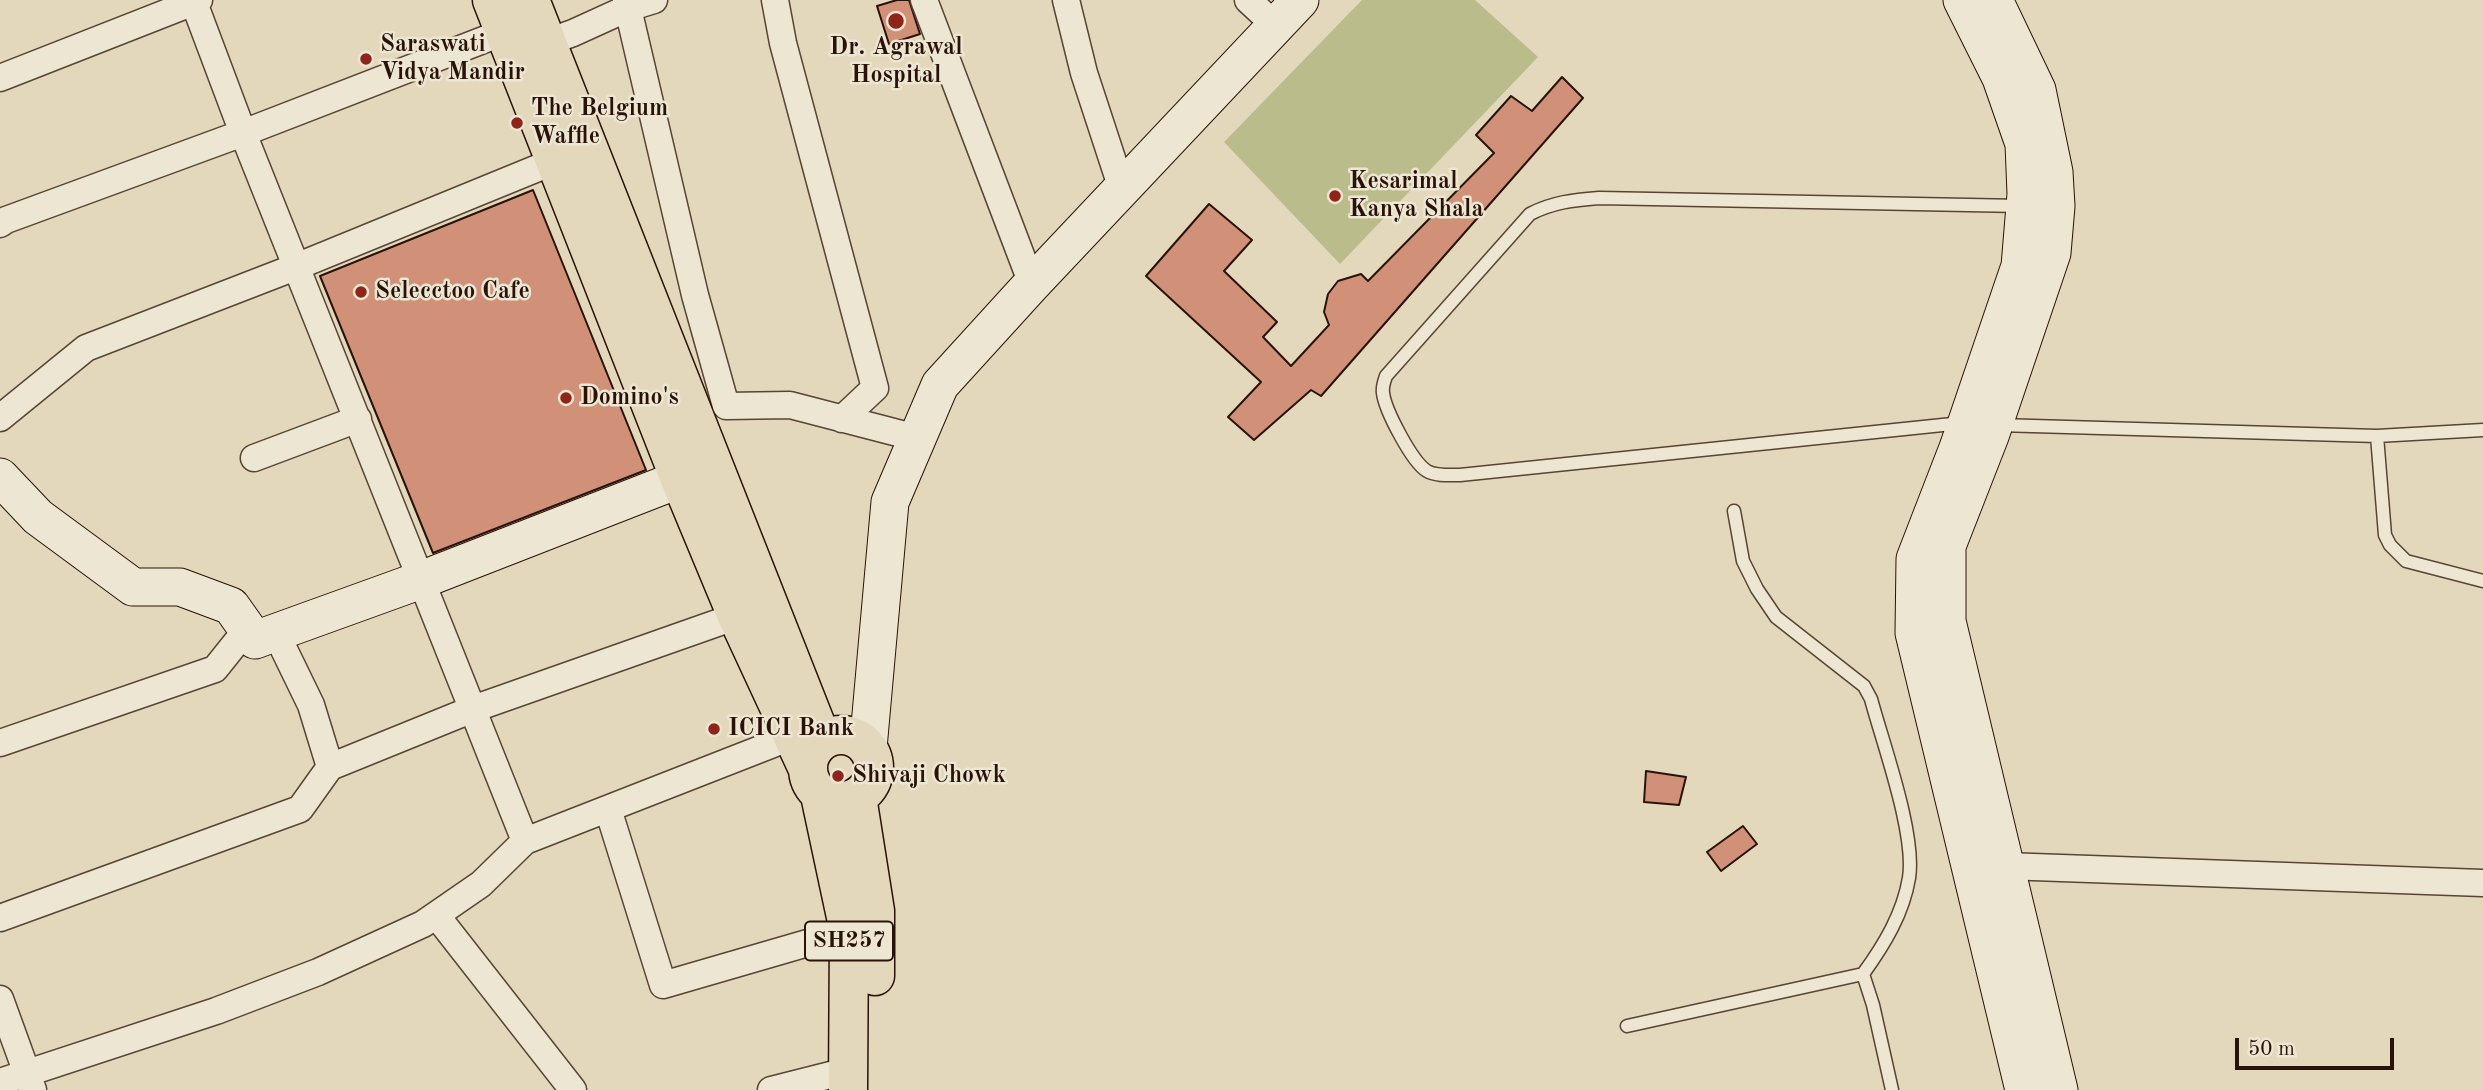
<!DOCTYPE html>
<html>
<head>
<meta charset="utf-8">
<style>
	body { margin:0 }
	#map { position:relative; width:2483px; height:1090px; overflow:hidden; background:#e3d8bb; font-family:"Old Standard TT",serif }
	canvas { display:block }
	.scale { position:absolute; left:2235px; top:1038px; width:159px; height:32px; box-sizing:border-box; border:4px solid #291207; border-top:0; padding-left:9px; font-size:21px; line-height:24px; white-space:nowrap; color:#291207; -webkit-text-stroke:5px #ede6d3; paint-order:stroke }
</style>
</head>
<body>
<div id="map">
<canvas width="2483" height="1090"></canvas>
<div class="scale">50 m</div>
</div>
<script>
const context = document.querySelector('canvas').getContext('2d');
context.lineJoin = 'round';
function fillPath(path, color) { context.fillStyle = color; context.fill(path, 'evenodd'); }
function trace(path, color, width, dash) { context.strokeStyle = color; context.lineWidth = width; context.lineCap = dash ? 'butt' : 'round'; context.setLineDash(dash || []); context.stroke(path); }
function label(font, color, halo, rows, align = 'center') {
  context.font = font + ' "Old Standard TT",serif'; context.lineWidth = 5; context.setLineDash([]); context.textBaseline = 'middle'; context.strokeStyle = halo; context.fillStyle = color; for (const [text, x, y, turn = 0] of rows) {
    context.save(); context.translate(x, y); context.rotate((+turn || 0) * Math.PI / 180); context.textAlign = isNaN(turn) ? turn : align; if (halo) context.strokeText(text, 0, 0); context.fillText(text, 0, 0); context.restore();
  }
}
fillPath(new Path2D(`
	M1362 0H1475L1538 57 1340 264 1224 142Z`), '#bbbc8b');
const building = new Path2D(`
	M897 0H909L920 34 889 44 877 6Z
	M1562 77 1583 98 1321 396 1311 390 1254 440 1228 417 1261 382 1146 276 1209 204 1252 240 1224 271 1277 322 1263 337 1291 366 1329 325 1324 312 1328 294 1338 281 1361 274 1368 281 1494 153 1476 135 1511 96 1532 111Z
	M533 190 646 470 433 553 320 276Z
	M1646 771 1686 777 1679 805 1644 802Z
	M1743 826 1757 844 1721 871 1707 852Z`);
fillPath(building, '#d09178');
trace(building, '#291207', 2);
const lane = new Path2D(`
	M1962 423 1460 475C1450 475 1435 476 1427 471 1412 462 1385 410 1383 393 1382 387 1384 382 1386 376L1530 214C1553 202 1574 200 1599 198L2021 206
	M1998 425 2377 436 2483 430
	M2377 436 2385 535 2390 545 2406 561 2483 581
	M1734 511 1743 561 1757 589 1776 617 1864 686 1871 699C1883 744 1916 834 1909 878 1903 914 1884 945 1863 974L1873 1005 1892 1090
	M1627 1026 1863 974`);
const street = new Path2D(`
	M193 0 243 133 525 841 809 730
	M626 0 695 295 726 406 790 405 917 438
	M775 0 783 43 875 388 842 419
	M924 0 1032 284
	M1066 0 1084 73 1122 189
	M1248 0 1276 26
	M0 78 199 0
	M0 224 6 220 243 133 504 32 545 43 573 33 628 8 654 0
	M0 418 86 348 298 266 555 161
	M254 458 358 419
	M276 633 311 705 330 767 473 709 737 616
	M0 743 215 669 247 629
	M608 809 663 985 849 931
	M2005 866 2483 883
	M436 915 573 1090
	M0 918 300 809 330 767
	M0 999 33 1090
	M0 1082 216 1011 318 972 423 924 481 884 525 841
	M771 1090 850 1070`);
const secondary = new Path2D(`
	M1962 0 2001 78 2024 144 2026 194 2020 266 1958 448 1915 559 1914 633 2024 1090
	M1994 0 2037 90 2054 172 2056 206 2052 253 1990 436 1947 546V621L2059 1090
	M0 477 38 517 133 587H180L231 606 255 640 421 580 680 479
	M868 748 890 502 940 385 1032 284 1300 0`);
const primary = new Path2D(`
	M492 0 680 479 737 616 807 767
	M530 0 822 740
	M808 768a33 33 0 1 1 66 0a33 33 0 1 1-66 0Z
	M820 795 849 931 848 1090
	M857 797 875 911V976`);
trace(lane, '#584434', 15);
trace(street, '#584434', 29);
trace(secondary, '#291207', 39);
trace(primary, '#291207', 41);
trace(lane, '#ede6d3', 12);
trace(street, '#ede6d3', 26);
trace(secondary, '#ede6d3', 37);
trace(primary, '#e3d8bb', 38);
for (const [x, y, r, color] of [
	[896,21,9,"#8f2418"],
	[366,59,7,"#8f2418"],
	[517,123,7,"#8f2418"],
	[1335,196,7,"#8f2418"],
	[361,292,7,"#8f2418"],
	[566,398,7,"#8f2418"],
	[714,729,7,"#8f2418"],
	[838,776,7,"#8f2418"]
]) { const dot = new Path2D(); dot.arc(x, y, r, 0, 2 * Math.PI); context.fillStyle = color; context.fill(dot); trace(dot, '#ede6d3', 2.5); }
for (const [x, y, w] of [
	[849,941,88]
]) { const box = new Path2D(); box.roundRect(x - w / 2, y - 19.5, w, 39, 5); context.fillStyle = '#ede6d3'; context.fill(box); trace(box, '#291207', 2); }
label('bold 23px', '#291207', null, [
	["SH257",849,941]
]);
label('bold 24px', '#291207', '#ede6d3', [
	["Saraswati",380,45],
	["Vidya Mandir",380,73],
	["Dr. Agrawal",896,48,"center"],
	["Hospital",896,76,"center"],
	["The Belgium",531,109],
	["Waffle",531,137],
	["Kesarimal",1349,182],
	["Kanya Shala",1349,210],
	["Selecctoo Cafe",375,292],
	["Domino's",580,398],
	["ICICI Bank",728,729],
	["Shivaji Chowk",852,776]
], 'left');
</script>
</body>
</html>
